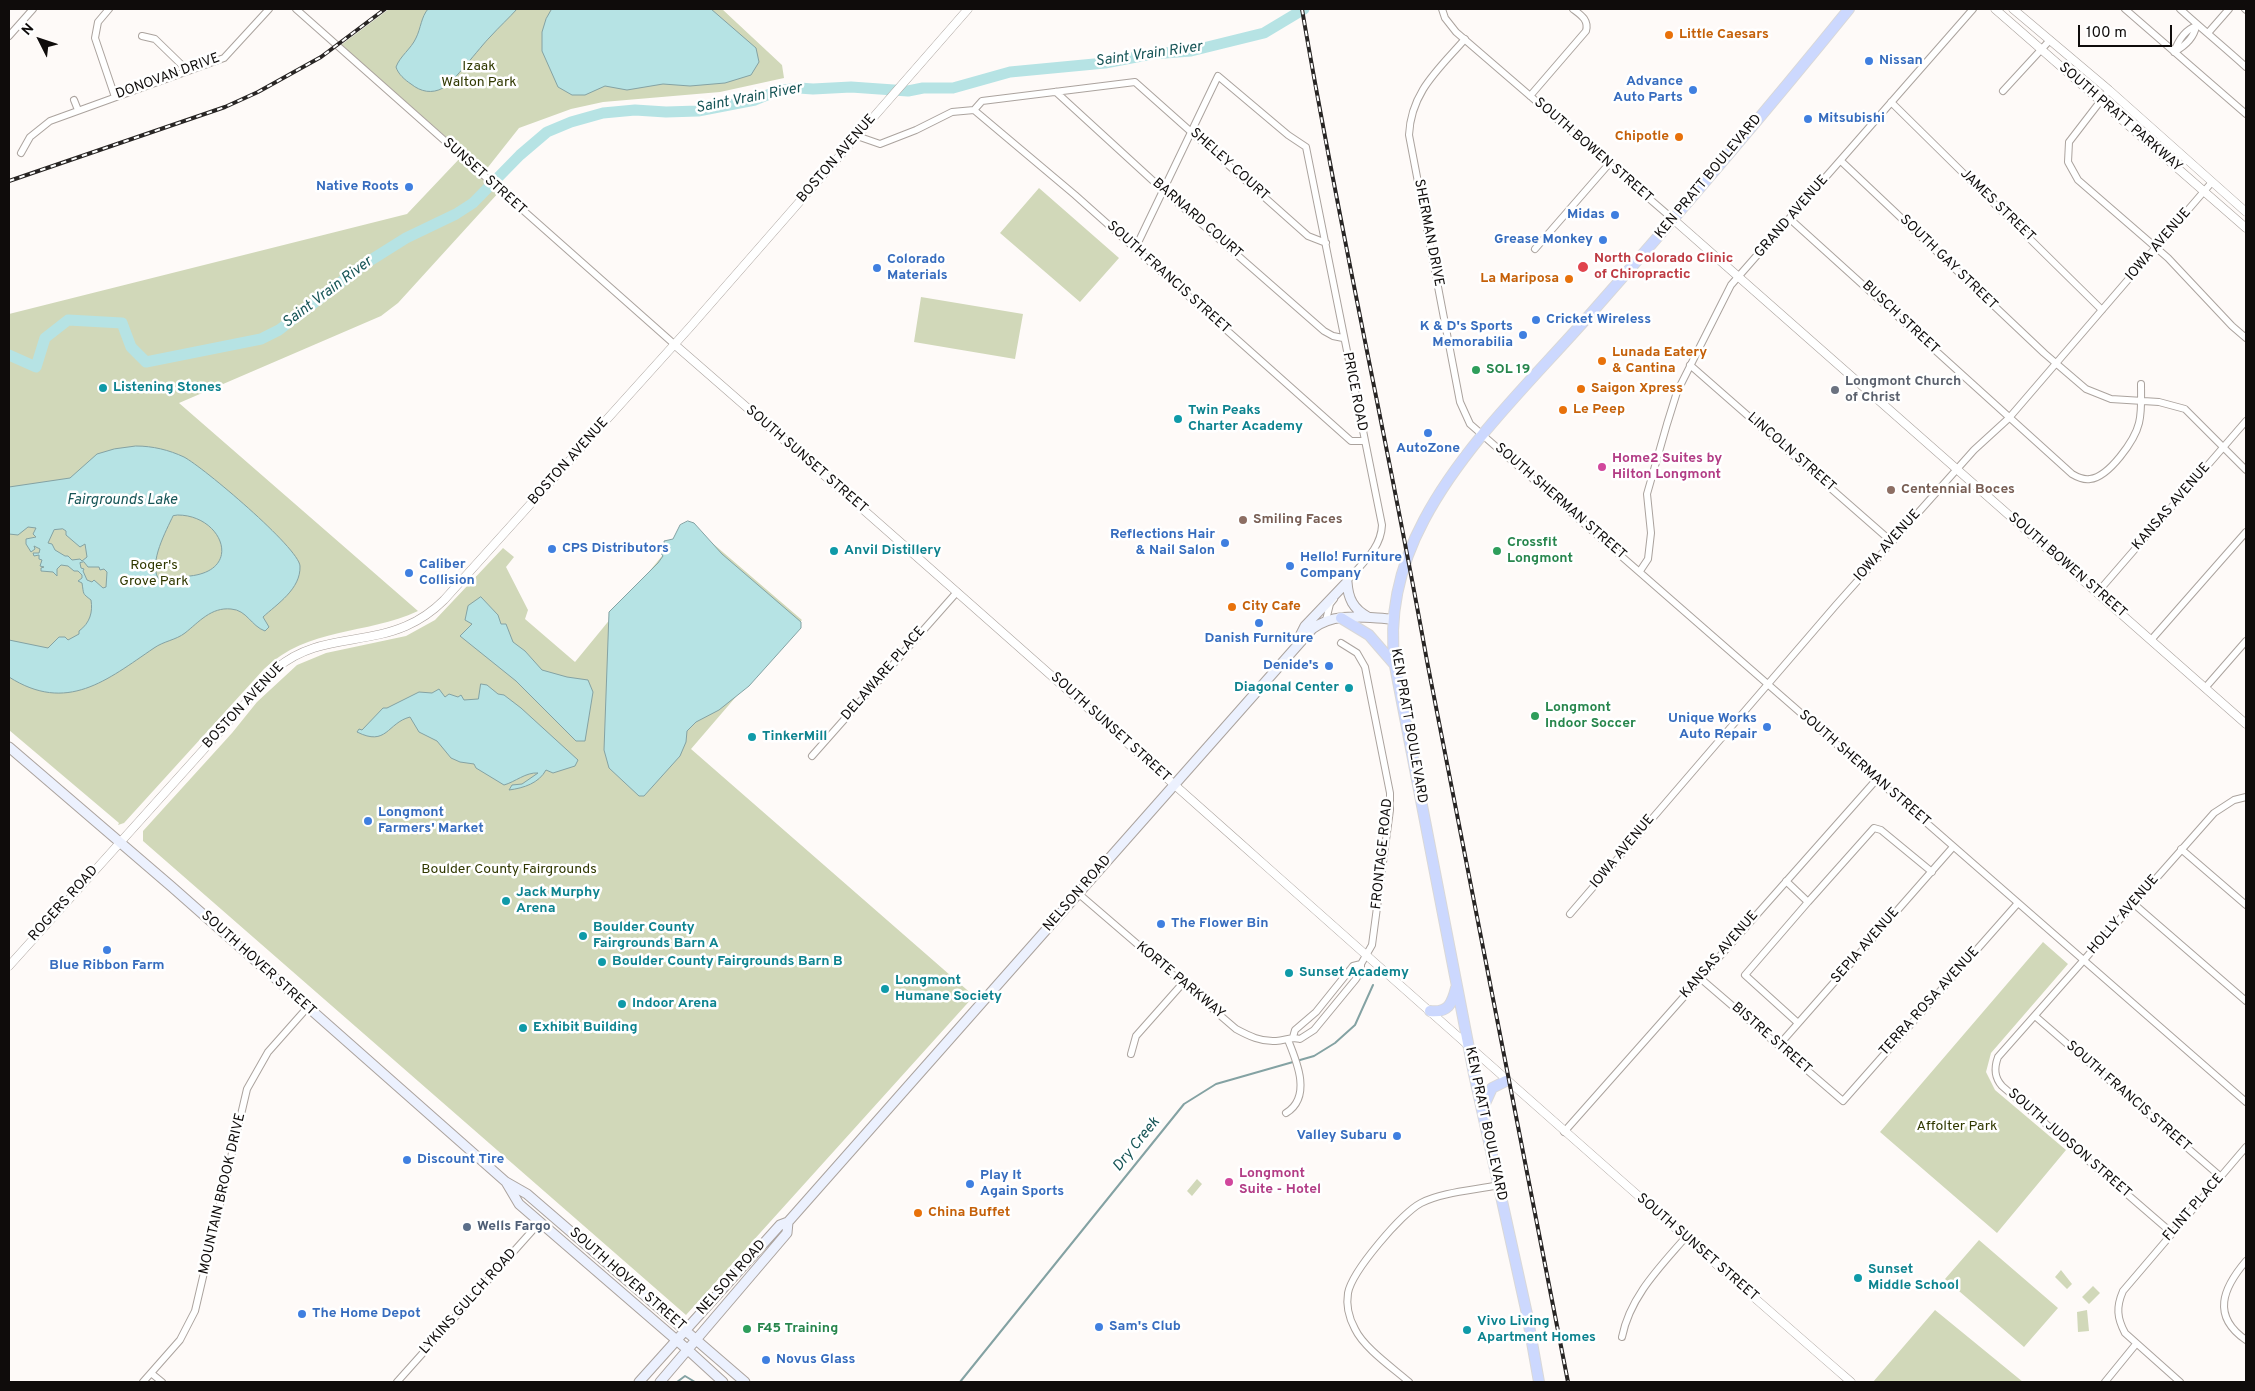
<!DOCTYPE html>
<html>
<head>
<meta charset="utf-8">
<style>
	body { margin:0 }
	#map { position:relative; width:2255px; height:1391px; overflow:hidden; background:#fefaf8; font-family:Overpass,sans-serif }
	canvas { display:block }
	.frame { position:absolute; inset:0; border:10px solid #0f0c0b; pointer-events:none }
	.north { position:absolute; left:15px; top:15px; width:50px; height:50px; -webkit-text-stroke:4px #fff; paint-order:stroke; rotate:311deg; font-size:14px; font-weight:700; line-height:20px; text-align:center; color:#0f0c0b }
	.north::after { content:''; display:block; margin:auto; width:18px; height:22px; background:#0f0c0b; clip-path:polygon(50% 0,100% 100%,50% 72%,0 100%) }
	.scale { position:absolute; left:2078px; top:25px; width:94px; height:22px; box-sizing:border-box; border:2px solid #0f0c0b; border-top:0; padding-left:6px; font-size:15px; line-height:18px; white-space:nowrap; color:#0f0c0b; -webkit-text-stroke:4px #fff; paint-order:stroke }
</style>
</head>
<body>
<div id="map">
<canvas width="2255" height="1391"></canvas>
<div class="frame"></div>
<div class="north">N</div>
<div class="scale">100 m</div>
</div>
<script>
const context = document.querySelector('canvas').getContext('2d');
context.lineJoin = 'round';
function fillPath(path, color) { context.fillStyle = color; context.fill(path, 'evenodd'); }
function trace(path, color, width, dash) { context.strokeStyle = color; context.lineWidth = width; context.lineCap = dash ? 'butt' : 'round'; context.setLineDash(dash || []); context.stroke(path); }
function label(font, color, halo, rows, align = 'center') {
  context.font = font + ' Overpass,sans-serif'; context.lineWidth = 5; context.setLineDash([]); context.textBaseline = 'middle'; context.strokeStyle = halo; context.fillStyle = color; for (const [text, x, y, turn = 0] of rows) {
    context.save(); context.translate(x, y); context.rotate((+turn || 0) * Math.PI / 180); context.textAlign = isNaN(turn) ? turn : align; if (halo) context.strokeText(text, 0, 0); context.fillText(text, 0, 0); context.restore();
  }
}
fillPath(new Path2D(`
	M389 9H722L782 65 784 78 720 92 603 102 571 109 519 128 485 171 341 45Z
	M461 157 500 191 398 303 381 316 179 403 418 611C366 635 308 627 264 669L124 823 118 825 119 823 9 730V314L407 214Z
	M1039 188 1119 258 1080 302 1000 233Z
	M921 297 1023 314 1015 359 914 342Z
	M689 523 802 620 691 749 974 996 686 1315 143 841V831L232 733 257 702 297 665 326 653 406 636 435 620 503 548 514 557 506 567 528 610 525 619 575 662Z
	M2043 942 2068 964 1991 1053 1986 1072 1995 1090 2066 1150 1997 1233 1880 1132Z
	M1197 1179 1202 1184 1192 1196 1187 1191Z
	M1979 1240 2058 1308 2024 1347 1945 1279Z
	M2061 1270 2072 1284 2067 1289 2055 1277Z
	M2093 1286 2100 1293 2089 1304 2082 1297Z
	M1935 1310 2023 1382H1873Z
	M2087 1310 2089 1331 2078 1332 2077 1312Z`), '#d1d8b9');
const water = new Path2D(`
	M428 9H517C509 18 499 27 490 37 480 47 453 83 443 88 432 94 421 92 411 84 405 80 398 74 396 67 400 56 411 49 416 38 421 28 421 17 428 9Z
	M552 9H711L756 48 759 62 751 75 725 83 690 86 663 84 627 90 605 86 585 95H572L558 87 542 51V32L546 19Z
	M136 446C153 446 169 450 184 457 203 467 299 548 300 566 301 589 277 604 263 617L269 627 265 631C251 626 247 610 231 609 211 607 199 622 185 633 176 640 164 641 154 648 107 680 67 714 9 677V640L48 648 59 637H65L68 640 79 634V631C90 623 93 612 91 600 82 593 84 595 82 583L78 581 82 578V575L78 571H74L68 566 61 565 57 569V576L53 572 41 571V568L44 567 40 566 42 560 39 559V555L34 556 33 553H39L40 549 34 546 35 549 31 552 26 544V539L36 537 33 534 36 528 28 527 18 535 9 534V487L70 478 97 454 114 449ZM178 515C222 515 244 570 190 576 184 577 178 581 172 580L170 583 158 578C149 562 166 531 173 516ZM63 529 66 531V535L80 547 85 544 87 557 82 561 80 559 72 560 68 556H65L55 550 52 544 48 543 54 530ZM84 562 88 567H99L100 570 104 569 107 572 106 587 103 588 94 580 92 582 87 580 83 571 84 569 81 568 80 563Z
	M688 521 694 523 722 554 801 622V628L749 686 719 710 696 722 687 731 686 742 680 756 644 796H639L609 768 604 750 609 612 658 563 663 556 660 552 665 546 664 541 673 539 680 525Z
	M481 597 498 615 501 624H506L513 642 525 651 542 670 567 677 588 680 593 692 585 741H576L516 681 460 636 472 624 465 620 468 606Z
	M481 684 487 685 498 694 504 695 521 708 578 760 575 766 553 773 546 770C539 783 524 788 509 790L512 785 522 784 538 773C526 772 515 782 504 785L476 768 474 764 460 762 451 758 437 741 419 732 410 717C387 723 387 747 357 732L359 729 362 730 383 708H387L419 692 432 693 439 689 445 697 449 694 458 697 461 695 464 700 478 699Z`);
fillPath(water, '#b6e3e4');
trace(water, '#84a2a3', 1);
trace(new Path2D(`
	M677 1382 685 1376 695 1382
	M960 1382 1184 1104 1216 1084 1314 1056 1335 1043 1355 1025 1373 985`), '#84a2a3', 2);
trace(new Path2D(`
	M9 355 36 367 45 338 68 320 122 323 131 347 146 362 261 339 279 330 363 265 406 238 456 214 473 203 520 155 547 132 571 122 603 113 635 110 666 112 698 111 755 100 777 91 799 88 813 89 851 87 908 91 923 88H953L1010 72 1105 63 1152 54 1191 51 1264 33 1304 9`), '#b6e3e4', 11);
const minor = new Path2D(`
	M109 9 98 22 95 38 115 97
	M296 9 674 344
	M1442 9 1445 18 1456 32 1674 220
	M2125 9 2246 114
	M2180 9C2202 29 2224 47 2246 67
	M2245 9 2246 10
	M2196 26C2194 38 2185 46 2174 52 2178 41 2185 30 2196 26Z
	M2208 33 2229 9
	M9 36 33 9
	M142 36 155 39 188 71
	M1465 39C1438 70 1411 92 1409 135L1460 402 1470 424 2246 1102
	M2109 90 2069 142 2068 162 2078 180 2168 258 2232 326 2246 338
	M2003 91 2050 40
	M1056 92 1163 190 1324 331 1333 336 1343 338
	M1530 96 1586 31C1589 20 1581 15 1573 9
	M74 100 78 110
	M1891 102 2102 310
	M974 110 1075 195 1351 441H1364
	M857 136 880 144 916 130 952 112 974 110 982 101 1135 82 1308 236 1326 243
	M21 153 30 137 50 121 224 58 269 9
	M1841 161 2044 353 2086 389 2111 399 2159 402 2185 409 2246 470
	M1790 219 2072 474C2077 477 2084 480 2090 479 2109 477 2135 440 2139 423 2142 411 2141 397 2141 384
	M1135 249 1218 76 1288 135 1306 147 1382 525C1381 551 1358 566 1344 585
	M1535 249 1608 165
	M1690 365 1892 542
	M1640 571 1648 559 1651 533 1647 494 1667 424 1677 392 1731 285 1973 9
	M2097 593 2246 421
	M1326 620 1330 604 1334 599
	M2151 640 2246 532
	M2205 688 2246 641
	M812 756 957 592
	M2181 849 2246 905
	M1786 881 1808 902 1874 828 1881 830 1932 872
	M1079 894 1236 1029C1249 1036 1261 1042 1276 1041 1285 1041 1291 1036 1300 1039L1314 1030 1356 979 1361 971V964L1372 945 1390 810V793L1365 667 1357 653 1341 643
	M2134 904 2246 1001
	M1570 914 1836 605 1974 450 2009 418 2212 182
	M1700 978 1843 1101 2018 903
	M2035 1016 2221 1177
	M1798 1023 1745 975 1808 902
	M1293 1037 1295 1030 1316 1012 1353 966 1361 964
	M1779 1045 1953 847
	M1131 1054 1136 1036 1183 983
	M1286 1113C1312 1097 1297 1062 1288 1040
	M1564 1132 1877 779
	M2172 1233 2002 1086C1994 1077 1994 1068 1998 1057L2214 813 2234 800 2246 797
	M2246 1261C2223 1288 2211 1316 2246 1340
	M1622 1337C1630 1297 1659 1268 1685 1238
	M151 1373 162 1382
	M143 1382 180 1340 195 1311 247 1089 268 1052 307 1008
	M397 1382 540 1222
	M1409 1382C1393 1368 1364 1348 1355 1329 1349 1318 1346 1305 1348 1293 1352 1271 1402 1213 1421 1203 1442 1192 1476 1190 1499 1185
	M2105 1382 2136 1344
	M2180 1382 2125 1333C2117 1318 2116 1307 2123 1291L2246 1147`);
const tertiary = new Path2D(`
	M1995 9 2246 228
	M2013 9 2109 90 2246 212
	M1674 220 2246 724
	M674 344C1069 687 1456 1039 1851 1382
	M9 966 277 668C316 635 362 645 406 626 420 620 433 611 444 600L691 326 968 9`);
const secondary = new Path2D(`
	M1347 582C1348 598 1353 609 1368 617
	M1298 640 1305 626 1347 582
	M9 747 172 887 506 1182 527 1194 745 1382
	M506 1182 519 1204 688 1350 723 1382
	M639 1382 780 1225 788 1222 1312 629C1335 611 1366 618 1393 619
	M660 1382 787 1233 788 1222`);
const trunk = new Path2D(`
	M1341 618 1369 635 1395 665
	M1430 1011C1448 1013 1452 1004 1456 988
	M1482 1110 1492 1088 1506 1081
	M1539 1382 1527 1314 1474 1074 1395 666C1388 614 1400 565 1424 520 1463 446 1531 381 1586 319 1676 217 1764 114 1849 9`);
trace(minor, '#aba39e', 8);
trace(tertiary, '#aba39e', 9);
trace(secondary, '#aba39e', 11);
trace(trunk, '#d9d8d8', 12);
trace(minor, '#fff', 6);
trace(tertiary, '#fff', 8);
trace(secondary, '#ecf1fe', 9);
trace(trunk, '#ccd8fe', 10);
const rail = new Path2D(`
	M1302 9C1339 227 1388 443 1427 661L1568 1382
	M9 181 225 107 258 92 321 57 385 9`);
trace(rail, '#282524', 4);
trace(rail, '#fff', 2, [5.5]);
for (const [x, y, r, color] of [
	[1669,35,5,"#e8710a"],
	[1869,61,5,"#3f7fe0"],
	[1693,90,5,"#3f7fe0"],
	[1808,119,5,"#3f7fe0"],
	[1679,137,5,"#e8710a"],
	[409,187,5,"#3f7fe0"],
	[1615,215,5,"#3f7fe0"],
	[1603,240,5,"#3f7fe0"],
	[1583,267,6,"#e0444e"],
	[877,268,5,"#3f7fe0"],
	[1569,279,5,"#e8710a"],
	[1536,320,5,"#3f7fe0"],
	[1523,335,5,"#3f7fe0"],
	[1602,361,5,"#e8710a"],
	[1476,370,5,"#2e9e5b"],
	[103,388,5,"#0f9aa8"],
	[1581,389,5,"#e8710a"],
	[1835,390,5,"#6b7280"],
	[1563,410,5,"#e8710a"],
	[1178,419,5,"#0f9aa8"],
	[1428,433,5,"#3f7fe0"],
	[1602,467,5,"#d1479c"],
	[1891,490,5,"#8d6e63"],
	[1243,520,5,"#8d6e63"],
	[1225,543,5,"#3f7fe0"],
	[552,549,5,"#3f7fe0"],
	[834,551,5,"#0f9aa8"],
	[1497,551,5,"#2e9e5b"],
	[1290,566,5,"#3f7fe0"],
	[409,573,5,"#3f7fe0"],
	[1232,607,5,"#e8710a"],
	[1259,623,5,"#3f7fe0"],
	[1329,666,5,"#3f7fe0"],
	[1349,688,5,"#0f9aa8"],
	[1535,716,5,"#2e9e5b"],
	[1767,727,5,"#3f7fe0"],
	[752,737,5,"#0f9aa8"],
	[368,821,5,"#3f7fe0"],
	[506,901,5,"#0f9aa8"],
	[1161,924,5,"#3f7fe0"],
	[583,936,5,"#0f9aa8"],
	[107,950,5,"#3f7fe0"],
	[602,962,5,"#0f9aa8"],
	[1289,973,5,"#0f9aa8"],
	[885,989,5,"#0f9aa8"],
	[622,1004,5,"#0f9aa8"],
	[523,1028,5,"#0f9aa8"],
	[1397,1136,5,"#3f7fe0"],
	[407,1160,5,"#3f7fe0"],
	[1229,1182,5,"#d1479c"],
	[970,1184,5,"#3f7fe0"],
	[918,1213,5,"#e8710a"],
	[467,1227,5,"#5c6f8a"],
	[1858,1278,5,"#0f9aa8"],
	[302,1314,5,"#3f7fe0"],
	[1099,1327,5,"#3f7fe0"],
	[747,1329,5,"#2e9e5b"],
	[1467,1330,5,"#0f9aa8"],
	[766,1360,5,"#3f7fe0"]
]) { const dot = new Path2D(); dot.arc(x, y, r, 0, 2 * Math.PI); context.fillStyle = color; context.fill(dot); trace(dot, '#fff', 2); }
label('bold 14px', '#c56008', '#fff', [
	["Little Caesars",1679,35],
	["Chipotle",1669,137,"right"],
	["La Mariposa",1559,279,"right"],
	["Lunada Eatery",1612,353],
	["& Cantina",1612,369],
	["Saigon Xpress",1591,389],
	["Le Peep",1573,410],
	["City Cafe",1242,607],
	["China Buffet",928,1213]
], 'left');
label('bold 14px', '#366cbe', '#fff', [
	["Nissan",1879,61],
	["Advance",1683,82,"right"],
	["Auto Parts",1683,98,"right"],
	["Mitsubishi",1818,119],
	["Native Roots",399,187,"right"],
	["Midas",1605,215,"right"],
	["Grease Monkey",1593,240,"right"],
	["Colorado",887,260],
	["Materials",887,276],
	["Cricket Wireless",1546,320],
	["K & D's Sports",1513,327,"right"],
	["Memorabilia",1513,343,"right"],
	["AutoZone",1428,449,"center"],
	["Reflections Hair",1215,535,"right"],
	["& Nail Salon",1215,551,"right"],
	["CPS Distributors",562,549],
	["Hello! Furniture",1300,558],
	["Company",1300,574],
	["Caliber",419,565],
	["Collision",419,581],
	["Danish Furniture",1259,639,"center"],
	["Denide's",1319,666,"right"],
	["Unique Works",1757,719,"right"],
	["Auto Repair",1757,735,"right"],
	["Longmont",378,813],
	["Farmers' Market",378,829],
	["The Flower Bin",1171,924],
	["Blue Ribbon Farm",107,966,"center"],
	["Valley Subaru",1387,1136,"right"],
	["Discount Tire",417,1160],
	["Play It",980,1176],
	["Again Sports",980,1192],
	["The Home Depot",312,1314],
	["Sam's Club",1109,1327],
	["Novus Glass",776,1360]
], 'left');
label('14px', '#303800', '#fff', [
	["Izaak",479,67],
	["Walton Park",479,83],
	["Roger's",154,566],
	["Grove Park",154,582],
	["Boulder County Fairgrounds",509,870],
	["Affolter Park",1957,1127]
]);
label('14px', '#0f0c0b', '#fff', [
	["DONOVAN DRIVE",168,77,-20],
	["SOUTH PRATT PARKWAY",2120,118,41],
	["SOUTH BOWEN STREET",1593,151,41],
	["BOSTON AVENUE",837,159,-49],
	["SHELEY COURT",1229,165,42],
	["SUNSET STREET",484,177,42],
	["KEN PRATT BOULEVARD",1709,177,-50],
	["JAMES STREET",1997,206,44],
	["GRAND AVENUE",1792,217,-49],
	["BARNARD COURT",1197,219,41],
	["SHERMAN DRIVE",1428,233,79],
	["IOWA AVENUE",2159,245,-49],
	["SOUTH GAY STREET",1948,263,44],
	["SOUTH FRANCIS STREET",1168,278,42],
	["BUSCH STREET",1900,318,43],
	["PRICE ROAD",1354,392,79],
	["LINCOLN STREET",1791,453,41],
	["SOUTH SUNSET STREET",806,460,41],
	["BOSTON AVENUE",569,462,-48],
	["SOUTH SHERMAN STREET",1560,502,41],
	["KANSAS AVENUE",2172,507,-49],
	["IOWA AVENUE",1888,546,-48],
	["SOUTH BOWEN STREET",2067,566,41],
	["DELAWARE PLACE",884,674,-49],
	["BOSTON AVENUE",244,706,-47],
	["KEN PRATT BOULEVARD",1408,726,80],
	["SOUTH SUNSET STREET",1110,728,42],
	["SOUTH SHERMAN STREET",1864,769,41],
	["IOWA AVENUE",1623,852,-50],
	["FRONTAGE ROAD",1383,854,-84],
	["NELSON ROAD",1078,894,-49],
	["ROGERS ROAD",64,904,-48],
	["HOLLY AVENUE",2124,915,-49],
	["SEPIA AVENUE",1866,946,-49],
	["KANSAS AVENUE",1720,955,-49],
	["SOUTH HOVER STREET",258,964,42],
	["KORTE PARKWAY",1180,981,40],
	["TERRA ROSA AVENUE",1930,1002,-48],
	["BISTRE STREET",1771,1039,41],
	["SOUTH FRANCIS STREET",2128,1097,41],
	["KEN PRATT BOULEVARD",1485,1124,78],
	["SOUTH JUDSON STREET",2069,1144,41],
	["MOUNTAIN BROOK DRIVE",223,1194,-77],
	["FLINT PLACE",2194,1208,-49],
	["SOUTH SUNSET STREET",1697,1248,41],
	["NELSON ROAD",732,1278,-48],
	["SOUTH HOVER STREET",627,1280,41],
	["LYKINS GULCH ROAD",469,1302,-48]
]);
label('bold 14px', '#be3a42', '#fff', [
	["North Colorado Clinic",1594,259],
	["of Chiropractic",1594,275]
], 'left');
label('bold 14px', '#27864d', '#fff', [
	["SOL 19",1486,370],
	["Crossfit",1507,543],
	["Longmont",1507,559],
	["Longmont",1545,708],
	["Indoor Soccer",1545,724],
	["F45 Training",757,1329]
], 'left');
label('bold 14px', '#5b616d', '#fff', [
	["Longmont Church",1845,382],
	["of Christ",1845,398]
], 'left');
label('bold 14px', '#0d838f', '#fff', [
	["Listening Stones",113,388],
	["Twin Peaks",1188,411],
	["Charter Academy",1188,427],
	["Anvil Distillery",844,551],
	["Diagonal Center",1339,688,"right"],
	["TinkerMill",762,737],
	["Jack Murphy",516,893],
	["Arena",516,909],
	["Boulder County",593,928],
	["Fairgrounds Barn A",593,944],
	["Boulder County Fairgrounds Barn B",612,962],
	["Sunset Academy",1299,973],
	["Longmont",895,981],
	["Humane Society",895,997],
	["Indoor Arena",632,1004],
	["Exhibit Building",533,1028],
	["Sunset",1868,1270],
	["Middle School",1868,1286],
	["Vivo Living",1477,1322],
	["Apartment Homes",1477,1338]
], 'left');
label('bold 14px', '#b23c85', '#fff', [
	["Home2 Suites by",1612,459],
	["Hilton Longmont",1612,475],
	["Longmont",1239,1174],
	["Suite - Hotel",1239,1190]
], 'left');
label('bold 14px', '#785e54', '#fff', [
	["Centennial Boces",1901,490],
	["Smiling Faces",1253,520]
], 'left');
label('bold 14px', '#4e5e75', '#fff', [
	["Wells Fargo",477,1227]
], 'left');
label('italic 15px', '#175557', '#fff', [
	["Saint Vrain River",1149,55,-8],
	["Saint Vrain River",749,99,-11],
	["Saint Vrain River",328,293,-37],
	["Fairgrounds Lake",122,501],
	["Dry Creek",1137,1145,-51]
]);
</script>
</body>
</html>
